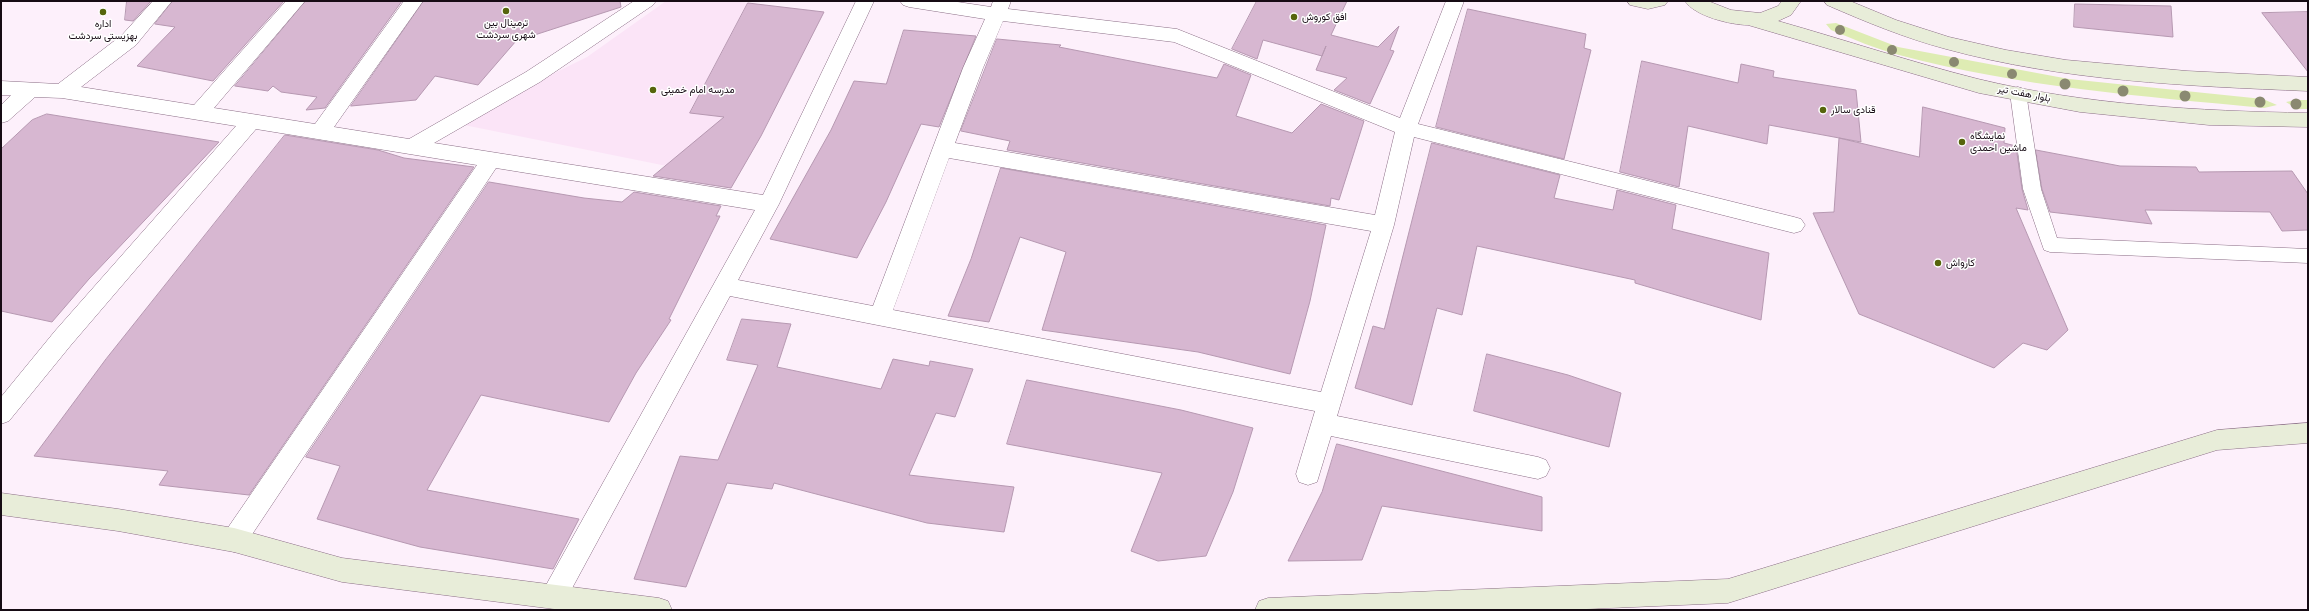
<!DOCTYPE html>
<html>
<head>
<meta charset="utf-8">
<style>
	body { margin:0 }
	#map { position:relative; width:2309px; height:611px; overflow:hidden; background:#fdf0fb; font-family:"Varela Round",sans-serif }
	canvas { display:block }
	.frame { position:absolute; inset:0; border:2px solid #160b14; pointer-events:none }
</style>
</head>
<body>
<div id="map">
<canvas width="2309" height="611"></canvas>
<div class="frame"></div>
</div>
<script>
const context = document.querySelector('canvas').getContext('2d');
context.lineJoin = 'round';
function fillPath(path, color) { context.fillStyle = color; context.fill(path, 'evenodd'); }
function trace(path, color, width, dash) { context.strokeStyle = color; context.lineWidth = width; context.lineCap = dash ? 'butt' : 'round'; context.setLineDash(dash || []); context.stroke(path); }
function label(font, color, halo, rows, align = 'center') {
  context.font = font + ' "Varela Round",Vazirmatn,sans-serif'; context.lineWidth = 3; context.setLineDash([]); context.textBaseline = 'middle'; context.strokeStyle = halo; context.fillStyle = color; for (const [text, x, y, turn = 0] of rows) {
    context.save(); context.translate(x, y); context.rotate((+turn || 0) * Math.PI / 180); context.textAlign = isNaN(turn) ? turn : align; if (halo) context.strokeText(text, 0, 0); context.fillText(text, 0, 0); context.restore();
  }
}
fillPath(new Path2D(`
	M666 1H732L824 12 736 180 454 123 587 57Z`), '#fbe4f7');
fillPath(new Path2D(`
	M1836 23 1898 47 2069 79 2263 99 2277 105 2264 108C2141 96 2019 87 1899 55 1876 49 1853 39 1831 30L1826 24Z
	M2296 100H2308V109H2297L2286 102Z`), '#deecb3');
const building = new Path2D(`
	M127 1H151L133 21 125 20Z
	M173 1H284L213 81 137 66 175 27 155 24Z
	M306 1H402L325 108 306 110 317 97 281 92 273 86 268 91 235 86Z
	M424 1H620L621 7 516 41 478 85 435 76 416 100 351 106Z
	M1257 1H1347L1331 35 1378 47 1399 26 1390 50 1394 51 1370 104 1334 90 1347 78 1316 70 1326 46 1322 56 1263 40 1257 59 1232 49Z
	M748 3 824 12 761 136 731 188 653 176 724 117 690 113Z
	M2075 4 2171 6 2173 37 2074 27Z
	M1468 9 1586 34 1584 48 1591 50 1564 159 1436 127Z
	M2308 12V72L2262 13Z
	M904 30 976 36 939 127 921 124 886 202 857 258 770 239 831 130 854 81 886 84Z
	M997 39 1061 45 1059 47 1217 78 1224 64 1251 75 1236 116 1292 133 1321 104 1364 121 1339 200 1331 198 1330 206 1007 150 1010 141 961 131Z
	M1642 61 1738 83 1741 64 1774 71 1773 77 1856 90 1861 142 1769 125 1767 144 1688 126 1679 187 1620 172Z
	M1923 107 2005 128 2004 143 2016 146 2022 189 2028 210 2016 208 2068 330 2047 350 2023 343 1994 368 1859 314 1813 213 1834 212 1839 138 1919 157Z
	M47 114 219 142 89 279 52 322 1 311V149L32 120Z
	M285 135 378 150 404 158 474 167 249 495 159 485 168 471 34 456 106 359Z
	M1432 143 1560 175 1554 198 1613 210 1617 190 1676 205 1672 229 1769 253 1761 320 1635 283V280L1477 246 1462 315 1437 308 1412 405 1355 388 1373 326 1384 329Z
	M2036 150 2120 166 2196 167 2199 172 2292 171 2308 194V230L2282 231 2270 212 2145 210 2152 224 2050 212 2042 189Z
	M1001 168 1326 225 1310 301 1290 374 1198 352 1042 330 1066 252 1020 237 989 322 948 316 971 259Z
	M489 182 584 198 622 202 634 192 721 206 716 216H720L669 319 671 320 636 373 609 422 481 395 427 490 579 519 553 569 420 547 317 519 340 466 306 457Z
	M742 319 791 324 777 367 881 389 893 359 929 366 930 361 973 369 955 417 936 413 909 475 1014 487 1004 532 927 523 774 483 772 489 727 483 686 587 634 579 680 456 718 460 758 365 727 360Z
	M1487 354 1568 375 1621 393 1609 447 1474 411Z
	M1027 380 1181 410 1253 428 1233 492 1206 556 1158 561 1131 551 1162 473 1007 444Z
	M1337 444 1542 497V531L1382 506 1362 560 1288 561 1322 492Z`);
fillPath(building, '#d7b7d1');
trace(building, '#b698b1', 1);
const lane = new Path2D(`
	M2018 87 2024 89 2026 93 2041 189 2057 238 2308 249V263L2050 252 2044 250 2023 189 2010 93 2012 89Z`);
const street = new Path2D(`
	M153 1H172L136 45 81 87 194 105 286 1H305L214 108 315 124 404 1H423L334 127 409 139 526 72 634 1H656L653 5 540 82 434 143 763 195 856 1H874L779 204 738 280 873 306 963 68 985 19 909 7 903 5 900 1H951L991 7 993 1H1011L1008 9 1177 29 1400 118 1446 1H1464L1418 124 1794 217 1801 219 1805 225 1801 231 1794 233 1414 137 1394 225 1337 416 1538 457 1546 460 1550 468 1546 476 1538 479 1331 436 1317 482 1308 485 1299 482 1296 474 1315 411 730 296 563 605 554 608 545 605 541 596 545 587 755 210 496 168 243 548 234 552 225 548 222 540 225 532 477 165 256 129 71 345 9 421 1 424V397L55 331 236 126 62 98 35 97 8 121 1 123V105L11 95H1V81L58 84 122 35ZM1003 21 1174 42 1395 132 1375 215 955 143 983 68ZM949 158 1371 231 1321 392 893 310Z`);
const secondary = new Path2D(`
	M1627 1H1668L1665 5 1648 9 1630 5Z
	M1685 1H1708L1731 10 1760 13 1778 6 1782 1H1801L1791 15 1778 21C1845 40 1911 62 1978 79 2086 105 2198 111 2308 113V127L2209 125 2080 112 1979 93 1748 25C1731 25 1694 16 1685 1Z
	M1824 1H1850L1896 20 1949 37 2006 50 2066 60 2187 71 2308 77V91C2187 86 2063 81 1946 49 1905 38 1866 22 1827 5Z
	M2308 423V443L2217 450 1728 603 1563 610H1255L1259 601 1268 598 1728 579 2217 430Z
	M1 493 118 509 234 528 342 558 659 598 668 601 672 610H562L342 582 234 552 118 531 1 515Z`);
trace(lane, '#8a6d85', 1);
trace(street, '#8a6d85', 1);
trace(secondary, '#8a6d85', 1);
fillPath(lane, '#fff');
fillPath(street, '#fff');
fillPath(secondary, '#e8edd9');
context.fillStyle = '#8a8971';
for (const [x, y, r] of [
	[1840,30,5],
	[1892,50,5],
	[1954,62,5],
	[2012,74,5],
	[2065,84,5.5],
	[2123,91,5.5],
	[2185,96,5.5],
	[2260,102,5.5],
	[2296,104,5.5]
]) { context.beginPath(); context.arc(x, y, r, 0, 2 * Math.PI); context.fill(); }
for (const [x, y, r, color] of [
	[506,11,4,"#56650c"],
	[103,12,4,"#56650c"],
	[1294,17,4,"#56650c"],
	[653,90,4,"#56650c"],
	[1823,110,4,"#56650c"],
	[1962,142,4,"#56650c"],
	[1938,263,4,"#56650c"]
]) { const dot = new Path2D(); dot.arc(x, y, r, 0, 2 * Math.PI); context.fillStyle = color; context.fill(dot); trace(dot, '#fff', 1.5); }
label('10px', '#160b14', '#fff', [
	["افق کوروش",1302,17],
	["ترمینال بین",506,23,"center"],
	["شهری سردشت",506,35,"center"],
	["اداره",103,24,"center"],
	["بهزیستی سردشت",103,36,"center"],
	["مدرسه امام خمینی",661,90],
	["قنادی سالار",1831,110],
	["نمایشگاه",1970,136],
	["ماشین احمدی",1970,148],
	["کارواش",1946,263]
], 'left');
label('10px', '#160b14', '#fff', [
	["بلوار هفت تیر",2024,94,11]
]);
</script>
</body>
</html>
